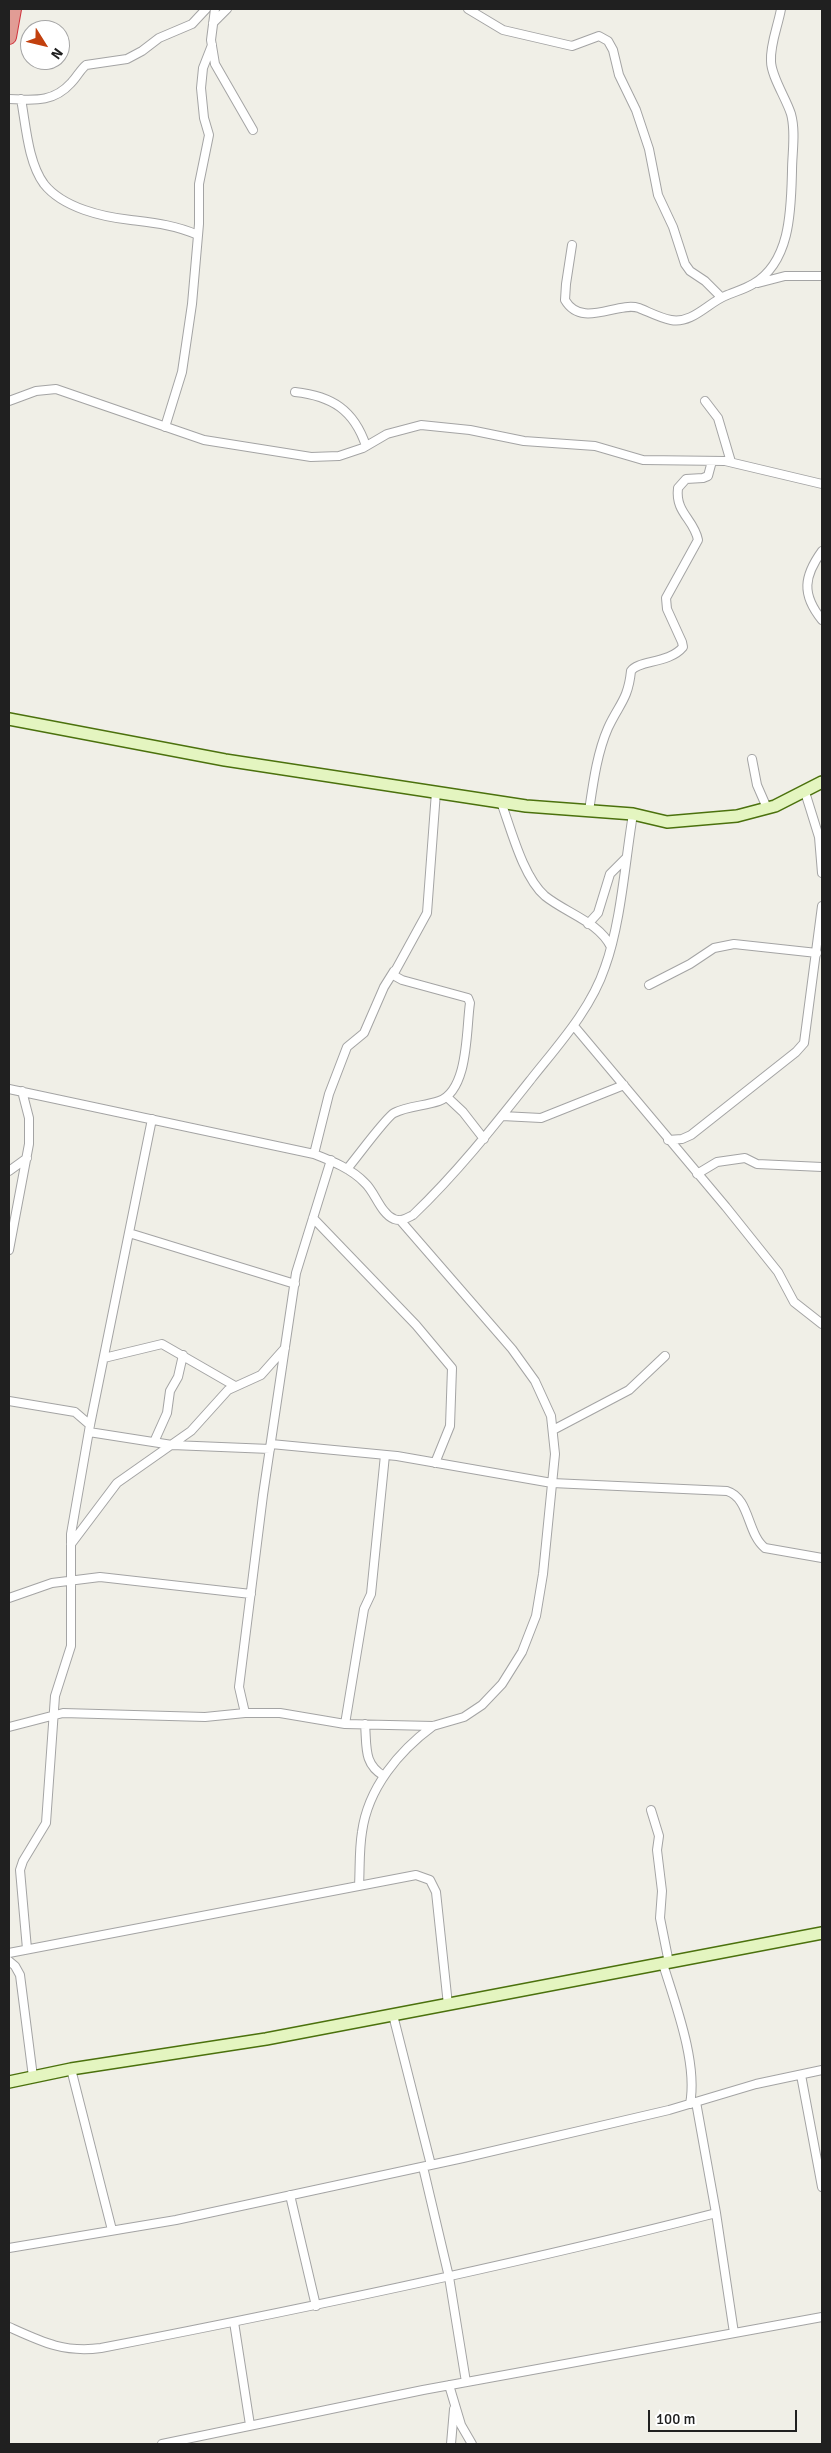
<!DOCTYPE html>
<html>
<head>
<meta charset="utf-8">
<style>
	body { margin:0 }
	#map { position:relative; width:831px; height:2453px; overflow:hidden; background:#f0efe7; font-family:Signika,sans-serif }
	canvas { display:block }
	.frame { position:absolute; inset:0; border:10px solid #202020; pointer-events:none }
	.north { position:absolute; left:20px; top:20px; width:50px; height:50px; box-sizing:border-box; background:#fff; border:1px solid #a6a6a6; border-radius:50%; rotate:126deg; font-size:14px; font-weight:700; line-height:20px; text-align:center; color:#202020 }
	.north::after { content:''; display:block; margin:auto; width:18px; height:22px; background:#c2400e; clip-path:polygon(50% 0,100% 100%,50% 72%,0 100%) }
	.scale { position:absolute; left:648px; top:2410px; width:149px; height:22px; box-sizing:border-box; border:2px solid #202020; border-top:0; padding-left:6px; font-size:15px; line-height:18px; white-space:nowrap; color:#202020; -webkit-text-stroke:4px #fff; paint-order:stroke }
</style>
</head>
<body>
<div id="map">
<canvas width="831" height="2453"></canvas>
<div class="frame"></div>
<div class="north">N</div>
<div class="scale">100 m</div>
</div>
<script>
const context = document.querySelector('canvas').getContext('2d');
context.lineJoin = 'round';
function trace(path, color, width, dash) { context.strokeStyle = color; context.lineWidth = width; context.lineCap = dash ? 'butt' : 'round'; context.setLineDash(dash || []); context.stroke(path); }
const street = new Path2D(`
	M215 9 211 40 215 64 253 130
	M468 9 503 30 572 46 599 36 608 41 613 50 619 75 636 110 649 149 658 195 673 227 685 264 690 271 705 281 721 297
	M213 23 227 9
	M9 99C33 100 53 103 71 83 77 77 80 70 86 65L127 59 142 51 159 38 192 24 206 9
	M21 99C26 126 28 162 44 184 63 208 103 217 131 220 155 223 175 225 198 235
	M572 245 566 284 565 300C582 329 617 301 639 308 649 312 660 318 671 320 692 324 708 303 725 296 734 292 745 289 753 284 791 262 791 209 792 171 792 153 796 132 791 114 786 98 771 76 771 61 770 44 778 26 781 9
	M758 283 785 276H822
	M295 392C332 396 354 410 366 446
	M9 401 36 391 56 389 204 440 311 457 339 456 363 448 387 434 421 425 470 430 524 441 595 446 643 460 725 461 822 484
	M705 401 718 418 731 462
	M165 427 182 372 192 304 199 224V184L209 135 204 118 201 88 203 68 212 45
	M822 551C804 576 801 594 822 620
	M752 759 757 785 767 808
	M805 792 819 837 822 873
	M501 802C511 829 523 877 545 896 566 913 599 922 611 947
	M589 811C593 784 597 753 608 728 619 704 628 700 631 671 638 660 669 664 683 647L682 642 667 609 666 598 698 540C694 519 675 513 678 488L686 479 703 478 708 476 712 461
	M588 924 598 913 610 874 626 858
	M649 985 690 964 714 948 734 944 817 953
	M574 1026 726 1207 778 1272 794 1302 822 1324
	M9 1089 314 1154C332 1161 352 1169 365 1183 375 1192 381 1214 394 1219 401 1222 407 1218 413 1215 457 1173 494 1126 532 1078 559 1044 591 1009 605 967 621 923 625 862 633 814
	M447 1097 463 1112 484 1139
	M502 1116 541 1118 624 1085
	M668 1140 682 1139 691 1135 796 1052 804 1043 822 906
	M314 1154 329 1094 347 1047 364 1033 384 987 394 971
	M347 1169C355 1160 386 1117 394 1113 407 1106 425 1106 439 1101 469 1090 466 1029 470 1003L468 998 402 980 393 975 427 913 436 792
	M9 1171 27 1158
	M697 1174 717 1162 745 1158 757 1164 822 1167
	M313 1218 416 1325 452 1368 450 1426 435 1463
	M129 1233 295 1284
	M9 1250 29 1144V1118L22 1091
	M104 1358 162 1344 235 1386
	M9 1401 75 1412 90 1425
	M553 1430 629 1390 665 1356
	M89 1432 172 1445 270 1449
	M154 1442 167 1413 170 1391 178 1377 183 1355
	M271 1444 397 1456 552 1483 727 1491C750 1498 747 1534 765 1548L822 1558
	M71 1544 117 1483 191 1431 228 1390 261 1375 285 1348
	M9 1598 52 1583 100 1577 251 1594
	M245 1713 239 1687 263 1495 296 1273 331 1160
	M345 1724 364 1609 371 1594 385 1455
	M365 1724C367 1746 363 1764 384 1776
	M9 1727 63 1713 205 1717 245 1713H280L345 1724 433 1726 464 1717 482 1705 502 1684 522 1652 536 1616 543 1574 555 1454 551 1416 535 1381 512 1349 400 1220
	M651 1810 659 1836 657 1850 662 1891 660 1918 669 1963
	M359 1886C360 1868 359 1850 362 1832 368 1788 399 1751 433 1726
	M27 1949 20 1870 23 1861 46 1823 55 1696 71 1646V1534L90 1425 152 1119
	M9 1953 416 1875 430 1880 436 1892 448 2005
	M9 1961 15 1966 20 1975 33 2077
	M663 1964C675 2003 698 2063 690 2104
	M393 2015 431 2165
	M71 2069 112 2230
	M801 2075 822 2187
	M696 2102 716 2213 734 2333
	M423 2167 449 2277 466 2382
	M290 2195 316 2306
	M9 2248 176 2220 463 2158 669 2110 756 2084 822 2070
	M234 2322 250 2425
	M9 2327C42 2342 64 2353 101 2348 307 2308 513 2265 716 2213
	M449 2385 461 2425 472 2444
	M162 2444 423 2390 822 2317
	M451 2444 454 2409`);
const secondary = new Path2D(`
	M9 719 225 760 526 806 633 814 667 822 737 816 775 806 822 782
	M9 2082 71 2069 266 2039 822 1933`);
const highway = new Path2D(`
	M9 37 14 9`);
trace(street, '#a4a4a4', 10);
trace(secondary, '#4b710d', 14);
trace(highway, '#cf333d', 16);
trace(street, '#fff', 8);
trace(secondary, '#e4f5c0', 11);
trace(highway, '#e19c95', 14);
</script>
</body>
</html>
